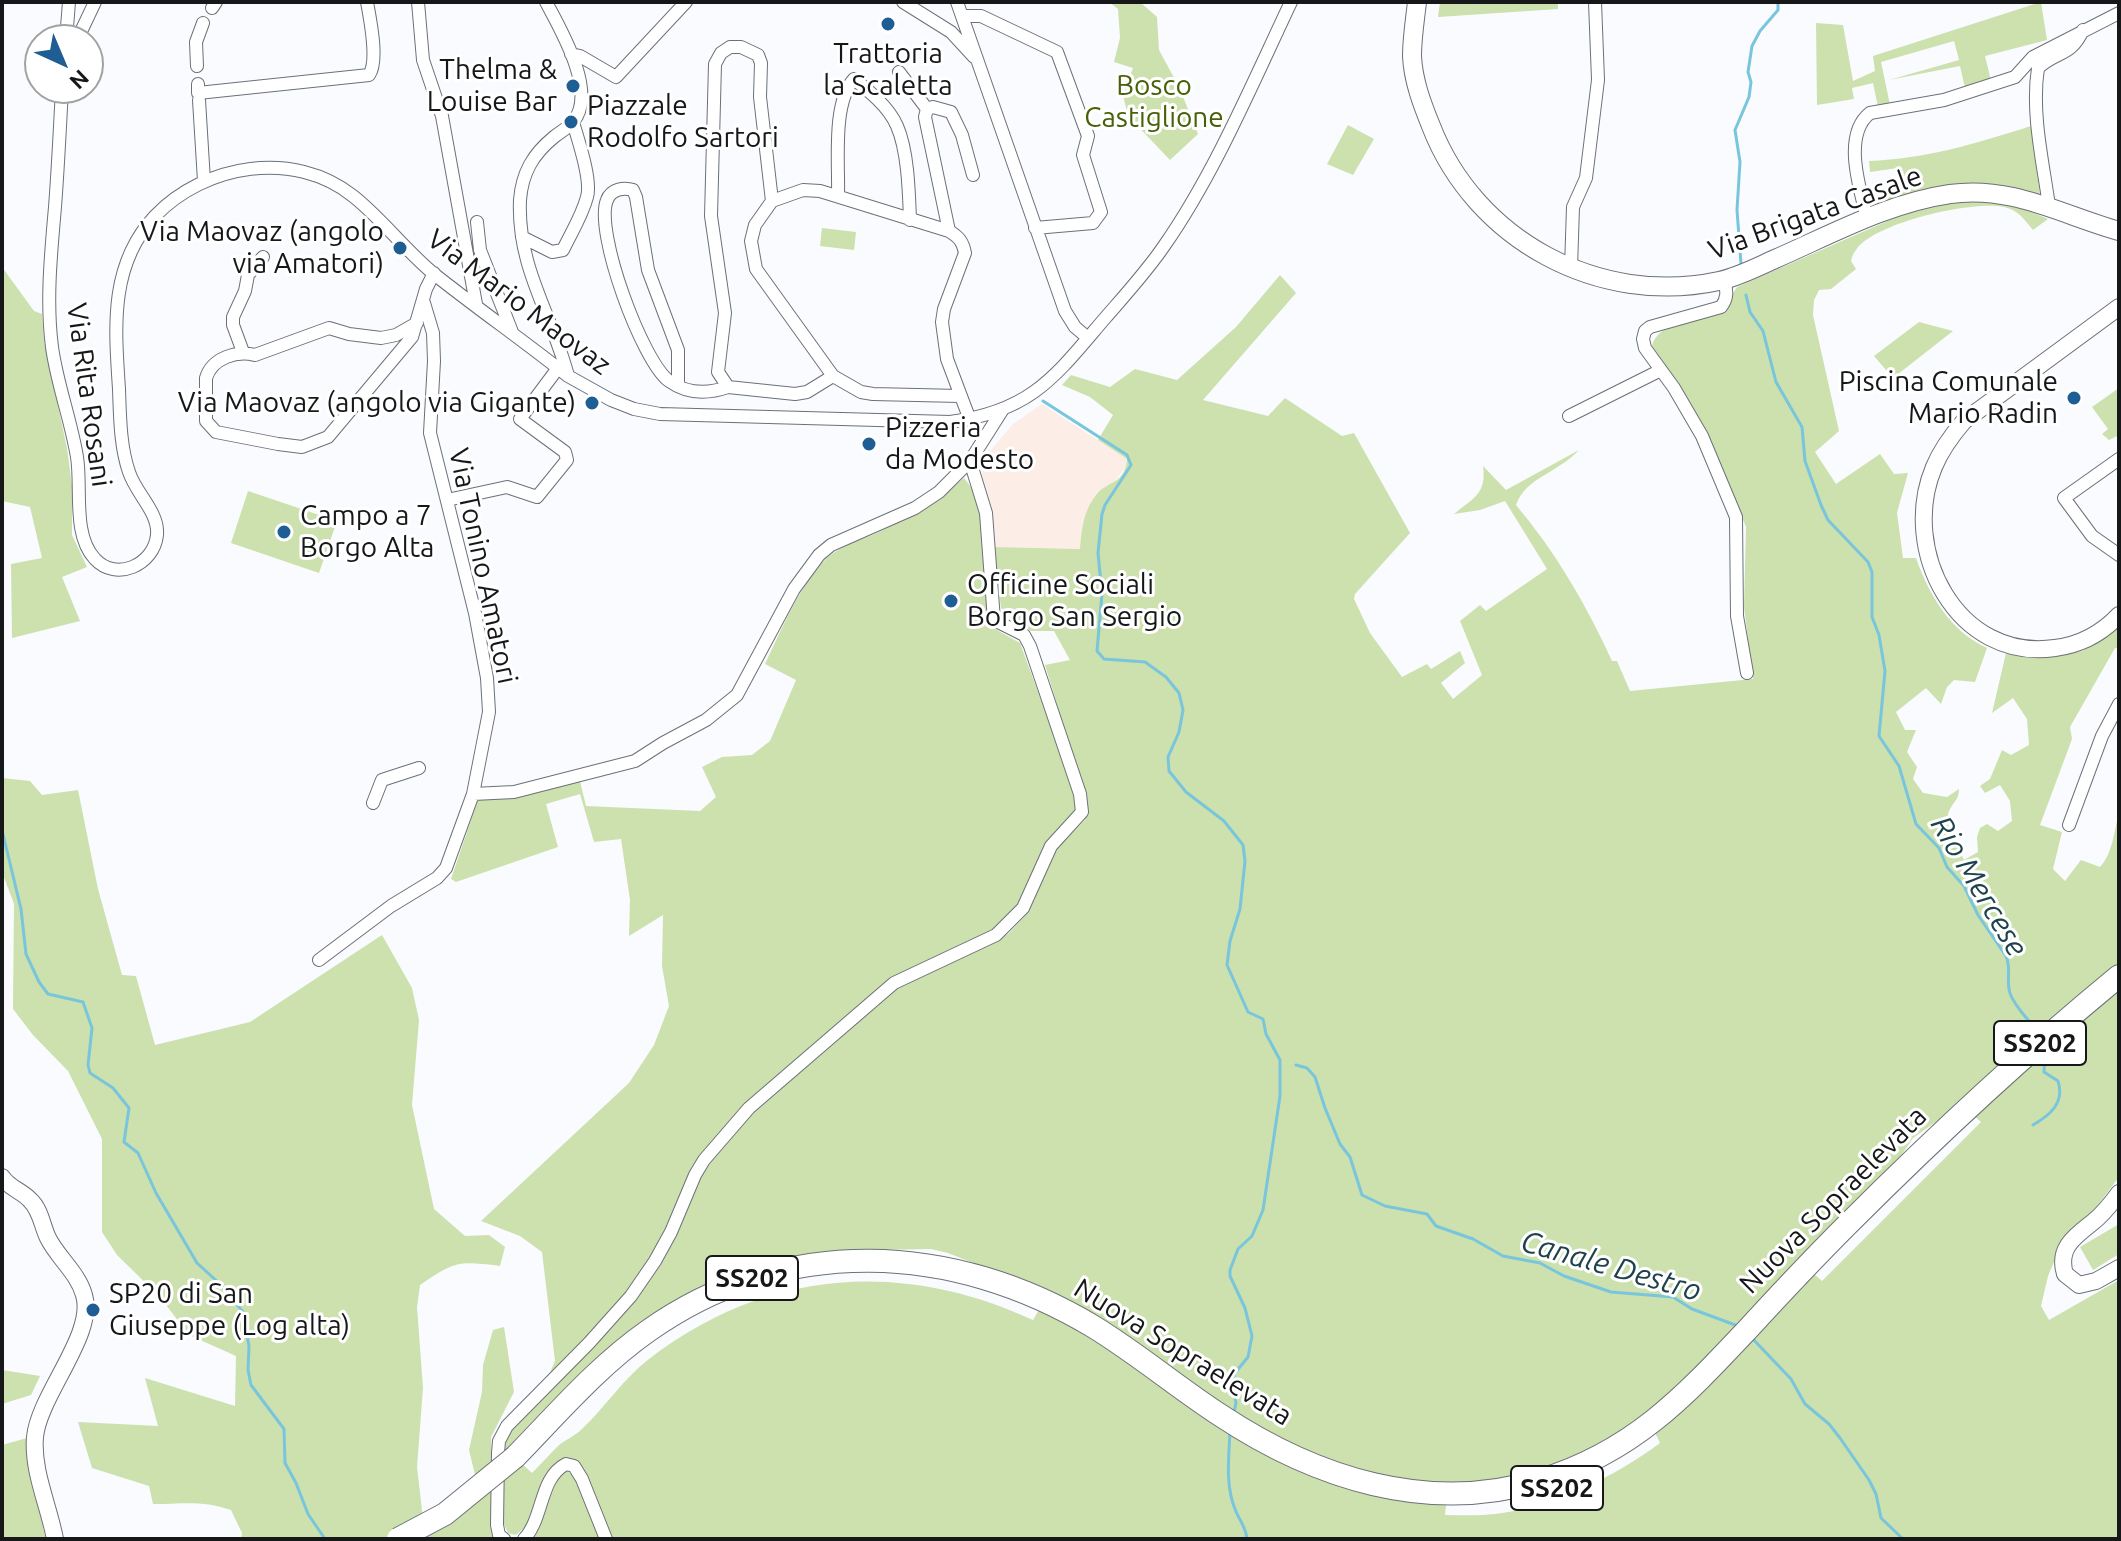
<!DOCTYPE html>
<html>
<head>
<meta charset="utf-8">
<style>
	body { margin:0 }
	#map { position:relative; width:2121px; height:1541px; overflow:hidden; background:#f9fbff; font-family:Ubuntu,sans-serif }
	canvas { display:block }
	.frame { position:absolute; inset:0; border:4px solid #151719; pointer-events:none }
	.north { position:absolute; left:24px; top:24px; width:80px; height:80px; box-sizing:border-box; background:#fff; border:2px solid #a1a2a3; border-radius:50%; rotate:136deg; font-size:22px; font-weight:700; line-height:32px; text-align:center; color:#151719 }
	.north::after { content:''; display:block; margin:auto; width:28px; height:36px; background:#1e5e94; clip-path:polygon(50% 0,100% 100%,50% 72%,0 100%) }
</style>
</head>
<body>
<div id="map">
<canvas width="2121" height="1541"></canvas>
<div class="frame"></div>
<div class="north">N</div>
</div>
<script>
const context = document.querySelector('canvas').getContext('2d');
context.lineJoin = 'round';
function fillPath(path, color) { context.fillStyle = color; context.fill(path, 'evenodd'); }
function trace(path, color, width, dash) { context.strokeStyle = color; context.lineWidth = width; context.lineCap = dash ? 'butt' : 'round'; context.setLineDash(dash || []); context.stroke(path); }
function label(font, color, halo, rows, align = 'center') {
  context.font = font + ' Ubuntu,sans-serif'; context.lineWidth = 6; context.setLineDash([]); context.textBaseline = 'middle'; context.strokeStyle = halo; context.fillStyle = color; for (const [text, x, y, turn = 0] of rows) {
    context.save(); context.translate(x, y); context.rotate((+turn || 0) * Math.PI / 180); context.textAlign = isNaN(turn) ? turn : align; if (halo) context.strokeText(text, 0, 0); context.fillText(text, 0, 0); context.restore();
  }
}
fillPath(new Path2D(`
	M1042 404 1127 459 1126 467 1110 487 1097 492 1080 549 994 547 990 509 982 477 983 459 1013 424Z`), '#fceee7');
fillPath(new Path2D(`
	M1109 2H1140L1157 17 1159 50 1179 87 1198 134 1170 160 1128 116 1123 95 1133 68 1114 62 1120 38 1118 9Z
	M1440 2H1558V9L1438 17Z
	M2041 2 2047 40 1985 56 1991 81 1965 88 1960 66 1889 80 1959 60 1954 41 1881 62 1890 105 1878 107 1873 83 1852 88 1854 99 1817 105 1816 23 1843 25 1853 81 1875 71 1873 56Z
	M1348 125 1374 139 1353 175 1327 164Z
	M2031 126 2040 196 1878 207 1877 197 1902 190 1898 168 1870 172 1869 161C1925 159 1978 143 2031 126Z
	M1988 200 2018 206 2048 219 2033 230C2024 219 2018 210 2004 207 1973 200 1873 223 1856 250 1853 253 1852 257 1851 261L1856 269 1831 289 1819 290 1814 300 1813 315 1839 431 1815 452 1836 484 1880 454 1894 474 1908 473 1897 513 1903 558H1916C1929 595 1950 631 1987 648L1975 682 1954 680 1947 687 1941 704 1926 688 1896 712 1905 730H1916L1907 752 1917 767 1913 779 1923 793 1947 797 1959 789C1959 800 1953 802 1949 811 1943 826 1958 846 1964 860L1978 852 1977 837 1980 828 1987 824 1998 831 2012 821 2010 801 2000 785 1985 793 1980 786 1990 779 2002 750 2011 755 2029 745 2027 719 2013 698 1992 713 2006 653 2045 657 2083 651 2119 626V648H2115L2070 727 2072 739 2040 825 2062 832 2053 869 2065 881 2081 860 2100 867C2113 853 2114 831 2119 813V965L2110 973 2119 984V1177L2097 1206 2065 1236 2048 1276 2041 1306 2049 1320 2119 1280V1539H612L586 1475 578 1462 566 1458C527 1478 546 1513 516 1535L508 1533 502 1520 504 1445 513 1426 616 1318 699 1177 719 1149 760 1103 822 1054 900 985 1008 934 1026 915 1058 847 1085 820 1086 799 1045 665 1070 660 1054 631H1031L1001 608 994 547 1080 549C1082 529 1083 512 1096 495 1106 481 1125 485 1127 459L1098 440 1113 415 1090 397 1062 385 1071 375 1110 387 1135 369 1177 380 1236 327 1280 275 1296 293 1203 400 1268 416 1285 398 1342 436 1354 433 1410 533 1355 594 1354 599 1370 633 1402 677 1427 664 1431 669 1460 651 1465 663 1441 683 1453 699 1482 675 1460 621 1480 605 1486 611 1547 569 1505 501 1480 510 1454 514C1473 498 1487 494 1483 466L1506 490 1579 450C1558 473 1526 477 1516 505 1555 551 1587 606 1612 661H1617L1630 691 1753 679 1744 607 1746 527 1714 448 1687 397 1652 346C1657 322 1700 318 1722 311L1737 287 1908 212 1947 203ZM1961 1104 1981 1122 1822 1281 1800 1261 1896 1163 1913 1138ZM931 1249 948 1253 1049 1293 1033 1320C902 1259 765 1269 649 1359 623 1379 606 1406 582 1429 575 1436 565 1440 558 1446 549 1455 541 1464 532 1473L509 1452 705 1287 870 1250ZM1651 1424 1660 1443C1616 1476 1551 1508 1495 1514 1479 1516 1461 1515 1445 1515L1448 1486 1525 1476 1588 1453Z
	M822 228 856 232 854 250 820 246Z
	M2 267 34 311 42 314 44 341 67 448 72 486V535L87 567 62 577 80 621 12 638 11 564 42 558 30 507 2 501Z
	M1919 322 1953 331 1893 378 1874 356Z
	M2119 388V435L2109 440 2102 434 2108 429 2092 407Z
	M964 478C996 515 987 579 988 625L1020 643 1076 795V813L1014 913 996 929 936 958 742 1108 669 1224 653 1256 626 1293 578 1348 549 1375 555 1361 542 1252 520 1236 481 1221 629 1083 654 1045 669 1006 662 966 663 915 629 936 630 900 621 839 594 842 580 794 546 804 558 847 456 882 451 879 478 800 526 795 580 781 586 806 700 811 716 797 702 767 722 757 752 755 770 741 796 680 765 664C780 633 801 582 827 558 843 544 862 540 881 531 911 516 938 500 964 478Z
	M248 491 337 521 319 573 231 543Z
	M2 778 30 781 42 795 78 790 98 889 122 975 136 976 155 1045 250 1022 382 935 412 988 419 1020 412 1105 434 1209 465 1236 489 1235 505 1247 500 1266C457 1261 456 1261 420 1285L417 1307 423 1388 417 1467 423 1519 477 1483 469 1450 482 1392 483 1365 493 1330 504 1327 514 1392 491 1437 495 1539H241L242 1533 231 1510C203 1500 182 1504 153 1504L149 1486 92 1468 78 1422 158 1426 145 1378 235 1406 236 1356 189 1335 160 1297 117 1255 102 1232V1139L68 1071 33 1035 13 1009 14 904 2 872Z
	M2119 1224V1254L2093 1270 2080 1247Z
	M2 1370 40 1376 31 1395 2 1404Z
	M27 1438 42 1478 43 1528 46 1539H2V1445Z
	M566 1470 574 1476 599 1539H531C544 1518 548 1487 566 1470Z`), '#cce1ad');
trace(new Path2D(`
	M1741 264 1737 210 1740 162 1735 130 1749 97 1751 82 1748 72 1752 46 1760 31 1778 10V2
	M1746 295 1750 312 1763 331 1776 382 1802 427 1805 461 1821 505 1828 520 1868 562 1872 572V617L1879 635 1885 671 1879 736 1899 766 1916 824 1939 848 1947 867 1964 886 1978 915 2006 956C2011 967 2007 977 2009 989 2010 1001 2031 1024 2040 1032
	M1043 401 1127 455 1131 465 1105 505 1102 514 1098 553 1102 594 1097 651 1104 659 1145 662 1166 677 1179 693 1183 710 1179 732 1168 757 1169 771 1186 792 1224 821 1243 845 1245 861 1240 909 1230 941 1227 965 1248 1012 1263 1019 1266 1034 1280 1060V1096L1263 1210 1252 1236 1238 1249 1230 1270V1276L1245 1308 1252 1336 1248 1357 1235 1373 1232 1383 1236 1403 1234 1412
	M2 830 21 909 26 954 39 982 48 994 83 1002 92 1028 88 1065 90 1073 113 1088 129 1108 124 1142 138 1153 156 1193 197 1263 220 1284 243 1312 249 1346 248 1370 251 1385 284 1429 285 1463 296 1483 308 1514 325 1539
	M1296 1065 1307 1068 1315 1077 1325 1108 1340 1144 1350 1157 1362 1195 1385 1206 1427 1214 1436 1226 1473 1239 1503 1256 1540 1263 1564 1276 1611 1292 1673 1297 1692 1309 1738 1326
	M2033 1125C2050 1115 2065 1103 2058 1081L2044 1072 2045 1051
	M1752 1338 1791 1379 1805 1404 1829 1424 1840 1438 1869 1480 1876 1494 1881 1518 1903 1539
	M1230 1431C1229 1456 1225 1485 1235 1509 1239 1520 1246 1527 1247 1539`), '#79c5dc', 3);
const street = new Path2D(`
	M418 2 423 60 442 116 476 304
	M546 2C561 30 598 93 573 122 568 128 560 132 554 137 533 154 522 173 520 200 517 268 552 314 568 376
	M903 2 951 32 974 57
	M957 2 1065 311 1075 327 1088 338
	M212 8 216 2
	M962 16H981L1057 52 1088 136 1083 155 1101 212 1093 223 1035 228
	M66 40 69 2
	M77 40 95 2
	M571 54 580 56 616 77 686 2
	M197 66 196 42 203 23
	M899 72 927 109
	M198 84V93L369 75C379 61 370 19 367 2
	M62 88C60 128 58 168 55 207 51 253 46 301 52 347 57 384 71 420 77 457 82 487 72 535 95 559 116 582 154 565 157 535 159 512 136 494 129 472 120 446 120 416 119 389 115 328 109 265 155 216 205 164 294 149 353 196 382 219 405 250 434 274 478 309 524 341 568 376L611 400 634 409 660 414 950 422C1033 411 1056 375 1106 317 1126 294 1147 271 1164 246 1215 173 1253 82 1291 2
	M199 100 204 181
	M838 195C839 163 832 103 854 79 869 91 889 107 897 126 908 151 909 192 910 220
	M772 201 803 190 820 191 949 231C959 237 963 242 965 253L944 309 942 322 947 359 970 420
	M2049 206C2043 162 2031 113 2038 68 2057 50 2070 58 2083 30
	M1867 218C1860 189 1842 135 1870 113L1944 100 2015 77 2033 57 2119 13
	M477 222 480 250 512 332
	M949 231 925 117 927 109 933 107 951 112 962 135 973 175
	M522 237 552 252 563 250C571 233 582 216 587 197 592 180 578 140 573 122
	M1571 268 1573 207 1586 178 1598 80 1595 2
	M1724 280C1727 291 1728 298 1721 307L1650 327 1645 331 1643 339 1645 348 1674 388 1702 436 1736 517 1737 616 1747 673
	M417 323 396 335 381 338 349 334 329 328 255 355C237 350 212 358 206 378V421L216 432 278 444 302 447 328 437 412 337 426 289 434 273
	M243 352 233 325V317L245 291 248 275 263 257
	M678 386V350L648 270 636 197 633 190C624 187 611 189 607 200 594 231 642 361 669 381 687 394 708 394 728 387L795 394 807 392 833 376
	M728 387 718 372 725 313 711 216 715 64 721 53 730 47H741L758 55 761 63 760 97 772 201 755 225 751 241 756 269 833 376 861 392 873 394 960 396
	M1569 416 1661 370
	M2119 459 2064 498 2092 536 2119 555
	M447 500 507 487 537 497 567 460 565 452 520 419 558 368
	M473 794 514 792 635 761 663 743 706 720 737 695 794 589 819 555 831 545 915 508 939 492 970 461 1003 409
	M373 803 382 780 419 768
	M2069 825 2102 736 2119 704
	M319 960 391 906 437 878 446 868 473 794 489 712 487 678 475 613 430 433 434 361 433 333 424 303
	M504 1539 499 1535 497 1525 498 1453 499 1441 507 1426 589 1343 631 1296 655 1261 671 1232 695 1175 704 1160 749 1108 894 983 996 935 1023 908 1051 846 1082 812 1080 794 1030 646 1024 635 994 620 986 513 970 461
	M524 1539C544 1518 539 1478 566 1464L574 1466 582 1479 606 1539`);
const secondary = new Path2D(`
	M2119 307 1964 421C1952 435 1941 450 1934 467 1899 550 1957 662 2055 648 2080 645 2102 633 2119 615
	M2 1177C9 1188 22 1191 30 1200 41 1210 42 1226 48 1238 58 1258 78 1273 84 1295 96 1334 39 1395 35 1437 32 1471 49 1506 55 1539
	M2119 1193C2111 1204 2103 1214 2093 1222 2075 1236 2057 1248 2065 1274L2079 1285 2096 1281 2119 1268`);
const primary = new Path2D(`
	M1417 2C1415 20 1412 38 1412 56 1413 80 1422 104 1431 126 1475 240 1599 307 1719 281 1738 277 1757 267 1775 259 1832 234 1888 203 1950 194 2011 185 2062 215 2119 231`);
const highway = new Path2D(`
	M515 1457C557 1414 598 1366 648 1331 785 1234 953 1242 1094 1327 1138 1354 1177 1387 1220 1415 1315 1478 1428 1515 1541 1480 1633 1452 1684 1397 1748 1329 1781 1293 1814 1258 1848 1224 1935 1137 2024 1054 2119 976`);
trace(street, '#6c7178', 14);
trace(secondary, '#6c7178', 18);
trace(primary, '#6c7178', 20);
trace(highway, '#6c7178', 24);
trace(street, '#fff', 12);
trace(secondary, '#fff', 16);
trace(primary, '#fff', 18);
trace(highway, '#fff', 22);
const highwayBridge = new Path2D(`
	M398 1539 445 1514 515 1457`);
trace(highwayBridge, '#6c7178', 24, []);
trace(highwayBridge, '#fff', 22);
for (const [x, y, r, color] of [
	[888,24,8,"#1e5e94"],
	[573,86,8,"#1e5e94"],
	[571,122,8,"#1e5e94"],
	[400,248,8,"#1e5e94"],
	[2074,398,8,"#1e5e94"],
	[592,403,8,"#1e5e94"],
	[869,444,8,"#1e5e94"],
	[284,532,8,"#1e5e94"],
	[951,601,8,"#1e5e94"],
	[93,1310,8,"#1e5e94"]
]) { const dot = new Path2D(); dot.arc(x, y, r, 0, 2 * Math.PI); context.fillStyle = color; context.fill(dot); trace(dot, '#fff', 3); }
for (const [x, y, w] of [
	[2040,1043,92],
	[752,1278,92],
	[1557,1488,92]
]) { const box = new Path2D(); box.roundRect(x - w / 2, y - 22, w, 44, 6); context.fillStyle = '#fff'; context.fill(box); trace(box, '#151719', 2); }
label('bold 26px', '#151719', null, [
	["SS202",2040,1043],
	["SS202",752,1278],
	["SS202",1557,1488]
]);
label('28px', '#151719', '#fff', [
	["Trattoria",888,54,"center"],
	["la Scaletta",888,86,"center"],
	["Thelma &",557,70,"right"],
	["Louise Bar",557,102,"right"],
	["Piazzale",587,106],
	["Rodolfo Sartori",587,138],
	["Via Maovaz (angolo",384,232,"right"],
	["via Amatori)",384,264,"right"],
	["Piscina Comunale",2058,382,"right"],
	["Mario Radin",2058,414,"right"],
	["Via Maovaz (angolo via Gigante)",576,403,"right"],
	["Pizzeria",885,428],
	["da Modesto",885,460],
	["Campo a 7",300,516],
	["Borgo Alta",300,548],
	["Officine Sociali",967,585],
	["Borgo San Sergio",967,617],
	["SP20 di San",109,1294],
	["Giuseppe (Log alta)",109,1326]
], 'left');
label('28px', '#486109', '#fff', [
	["Bosco",1154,86],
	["Castiglione",1154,118]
]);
label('28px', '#151719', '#fff', [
	["Via Brigata Casale",1815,213,-20],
	["Via Mario Maovaz",519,302,37],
	["Via Rita Rosani",89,395,82],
	["Via Tonino Amatori",483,566,78],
	["Nuova Sopraelevata",1833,1200,-45],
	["Nuova Sopraelevata",1183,1352,32]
]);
label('italic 30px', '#1e424c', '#fff', [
	["Rio Mercese",1979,886,59],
	["Canale Destro",1611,1266,16]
]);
</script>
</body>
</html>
